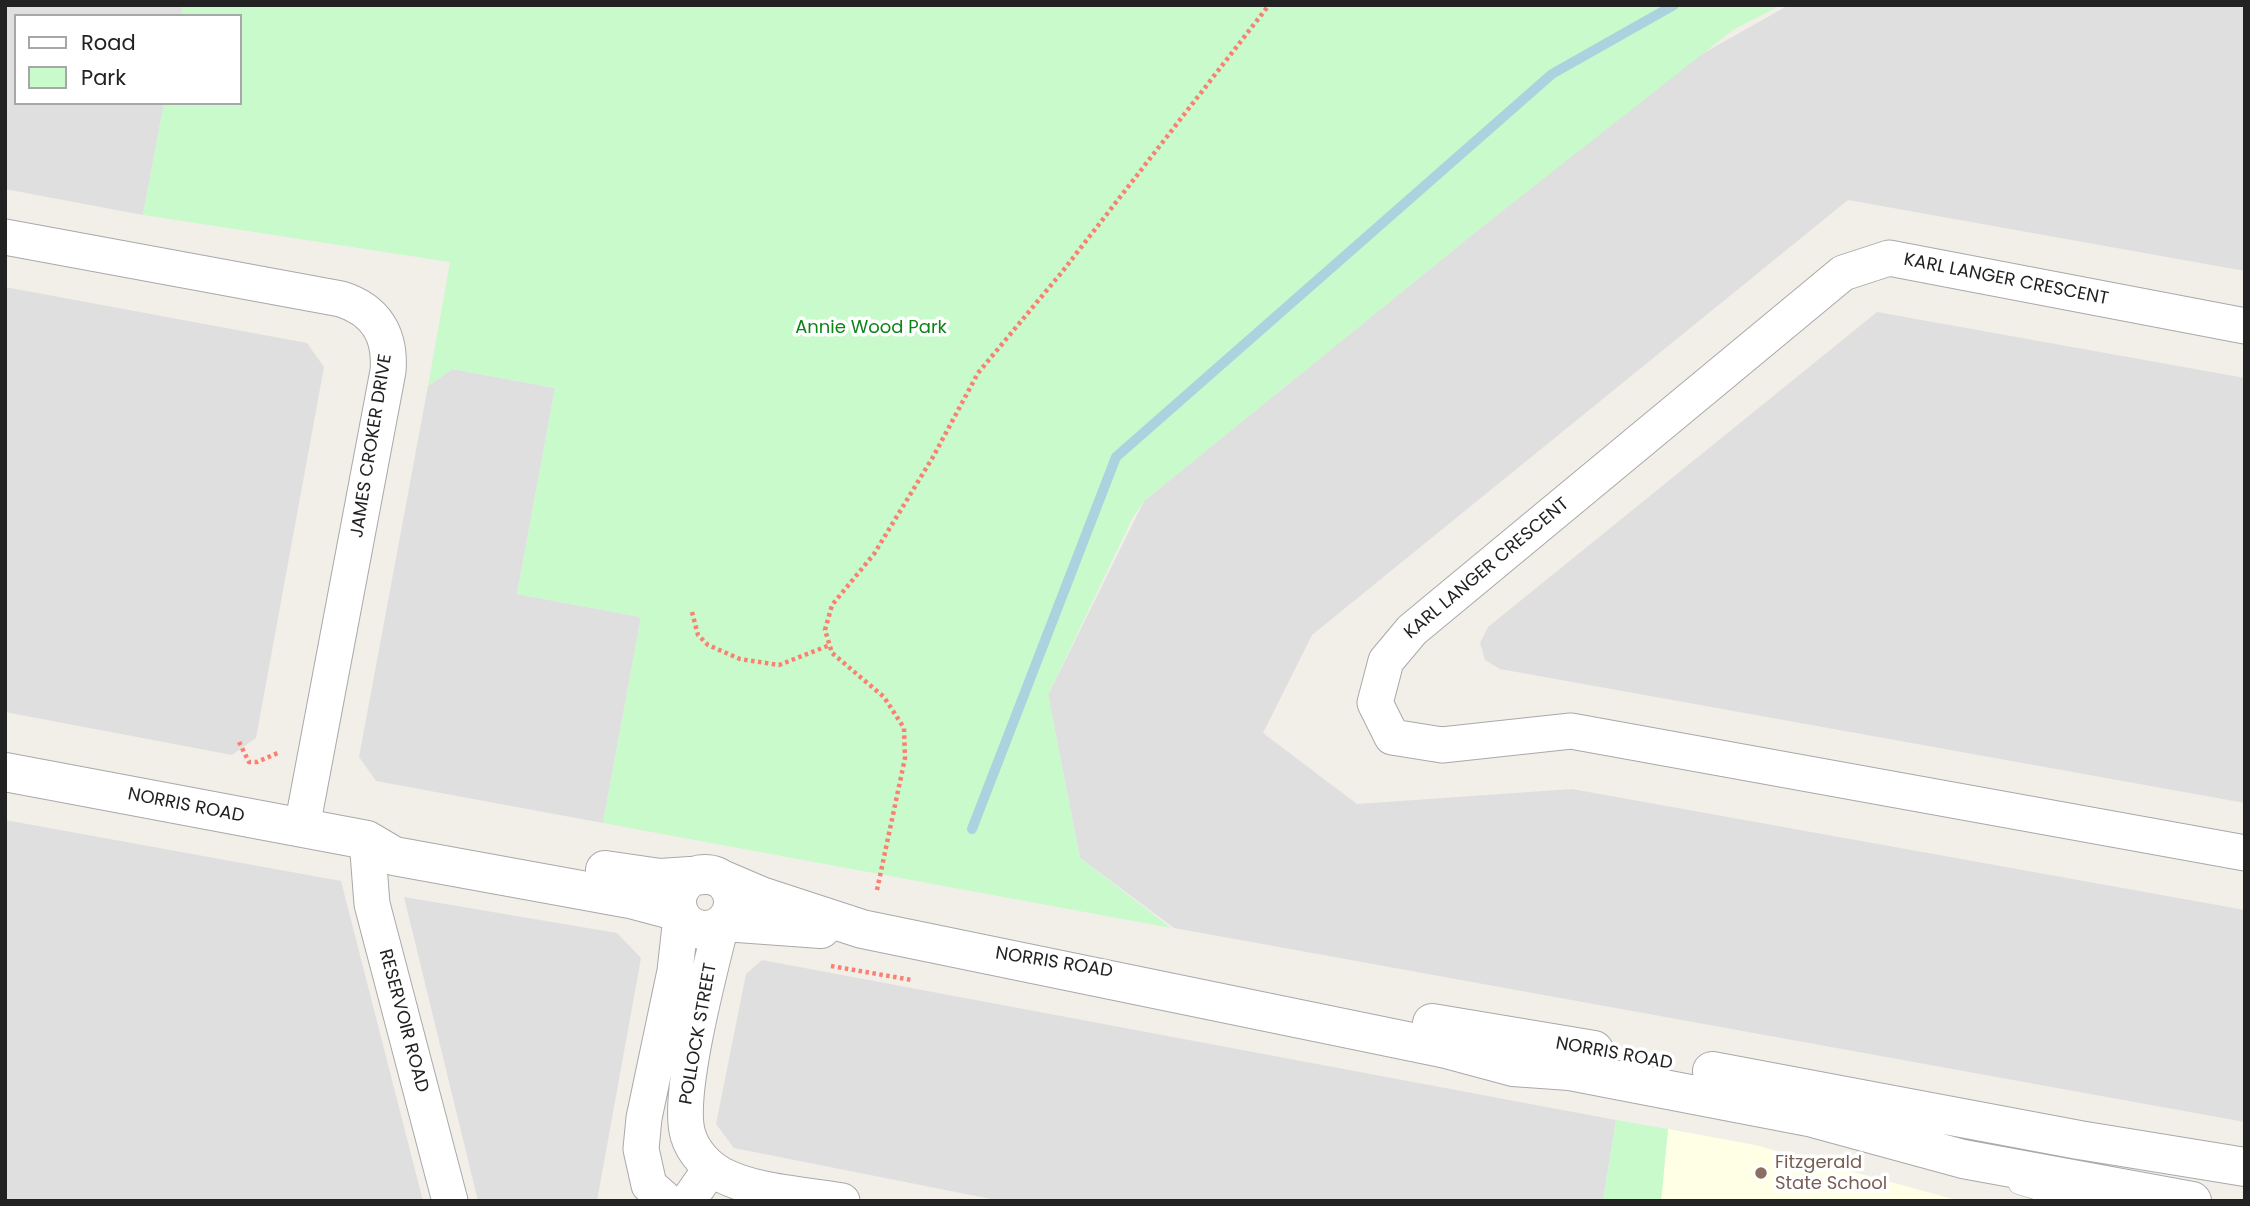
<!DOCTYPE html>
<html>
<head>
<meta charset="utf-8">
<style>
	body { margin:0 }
	#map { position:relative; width:2250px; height:1206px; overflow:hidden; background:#f2efe9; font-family:Poppins,sans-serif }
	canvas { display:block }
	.frame { position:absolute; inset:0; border:7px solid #222; pointer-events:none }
	.legend { position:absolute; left:14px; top:14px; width:228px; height:91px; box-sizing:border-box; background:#fff; border:2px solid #a7a7a7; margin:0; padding:9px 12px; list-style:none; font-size:21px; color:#222 }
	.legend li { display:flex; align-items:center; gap:14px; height:35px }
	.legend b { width:35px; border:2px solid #a7a7a7 }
</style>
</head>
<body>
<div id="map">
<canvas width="2250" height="1206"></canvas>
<div class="frame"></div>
<ul class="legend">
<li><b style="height:9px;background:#fff"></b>Road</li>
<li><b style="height:19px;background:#c8facc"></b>Park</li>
</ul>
</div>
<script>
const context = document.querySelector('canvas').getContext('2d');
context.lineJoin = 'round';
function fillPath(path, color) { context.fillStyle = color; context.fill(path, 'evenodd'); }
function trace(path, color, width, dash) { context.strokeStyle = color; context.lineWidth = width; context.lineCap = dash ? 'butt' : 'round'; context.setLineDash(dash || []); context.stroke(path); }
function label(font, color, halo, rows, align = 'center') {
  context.font = font + ' Poppins,sans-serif'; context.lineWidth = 7; context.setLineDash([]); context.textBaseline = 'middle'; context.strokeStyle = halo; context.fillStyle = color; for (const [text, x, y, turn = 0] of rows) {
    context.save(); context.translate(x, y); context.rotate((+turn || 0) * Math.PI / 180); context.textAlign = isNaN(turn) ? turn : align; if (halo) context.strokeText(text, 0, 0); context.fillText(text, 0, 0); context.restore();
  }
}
fillPath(new Path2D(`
	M5 5H183L181 16H16V103H164L143 215 5 189Z
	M1789 5H2245V271L1848 200 1312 635 1263 733 1357 804 1572 789 2245 910V1122L1174 928 1080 858 1048 695 1144 501 1679 67Z
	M5 287 307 343 324 367 256 738 232 755 5 712Z
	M1877 312 2245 378V803L1500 669 1485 660 1480 643 1488 627Z
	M452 369 555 388 517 594 641 617 603 823 376 781 359 757 428 386Z
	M5 820 341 881 423 1201H5Z
	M404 897 617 933 641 958 597 1201H478Z
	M762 960 1616 1120 1603 1201H1001L734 1148 716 1124 746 974Z`), '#e0dfdf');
fillPath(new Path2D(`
	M1668 1129 1755 1145 1960 1201H1661Z`), '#ffffe5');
fillPath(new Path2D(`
	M183 5H1781L1733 30 1477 231 1144 501 1132 519 1048 695 1080 858 1171 928 603 823 641 617 517 594 555 388 452 369 428 386 450 262 143 215 164 103H240V16H181Z
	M1616 1120 1668 1129 1661 1201H1603Z`), '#c8facc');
trace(new Path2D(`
	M972 829 1116 457 1552 74 1674 5`), '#aad3df', 10);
const service = new Path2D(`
	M2018 1185 2071 1201`);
const minor = new Path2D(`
	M5 237 341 299C376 310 391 335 388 371L302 827
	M2245 326 1889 258 1843 273 1412 630 1386 661 1375 703 1392 737 1442 745 1571 731 2245 853
	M367 840 372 904 450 1201
	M721 925C710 970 676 1096 688 1135 693 1152 707 1167 722 1175 757 1193 804 1194 842 1201
	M667 1201 649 1185 641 1149 644 1118 675 971 681 917
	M688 1201 711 1168`);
const tertiary = new Path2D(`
	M5 772 367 840 394 856 630 899 679 912
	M605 870 660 878 705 875
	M677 902a28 28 0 1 1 56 0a28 28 0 1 1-56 0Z
	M714 876 761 896 862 929 1446 1049 1513 1067 1570 1071 1809 1117 1963 1159 2192 1201
	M724 922 821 929
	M1432 1023 1594 1050
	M1712 1071 2079 1140 2245 1167`);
trace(service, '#a9a9a9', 19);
trace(minor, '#a9a9a9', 37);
trace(tertiary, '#a9a9a9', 40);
trace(new Path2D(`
	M692 612 698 635 708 645 740 659 779 665 830 645
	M239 742 249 762H257L280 752
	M877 890 905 758 904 728 884 697 832 653 825 630 832 605 874 554 933 457 978 373 1062 272 1269 5
	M831 966 912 980`), '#fa8072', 4.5, [3.5, 3.5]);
trace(service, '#fff', 18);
trace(minor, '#fff', 35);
trace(tertiary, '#fff', 38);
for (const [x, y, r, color] of [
	[1761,1173,7,"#8d6e63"]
]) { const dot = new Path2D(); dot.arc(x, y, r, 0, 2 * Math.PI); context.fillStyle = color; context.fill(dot); trace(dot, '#fff', 2.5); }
label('18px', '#222', '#fff', [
	["KARL LANGER CRESCENT",2006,280,11],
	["JAMES CROKER DRIVE",372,446,-81],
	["KARL LANGER CRESCENT",1487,569,-40],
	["NORRIS ROAD",186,806,11],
	["NORRIS ROAD",1054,963,9],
	["RESERVOIR ROAD",403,1021,75],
	["POLLOCK STREET",699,1034,-80],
	["NORRIS ROAD",1614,1054,10]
]);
label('18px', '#0c8416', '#fff', [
	["Annie Wood Park",871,328]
]);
label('18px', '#785e54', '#fff', [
	["Fitzgerald",1775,1163],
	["State School",1775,1184]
], 'left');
</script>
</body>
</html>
